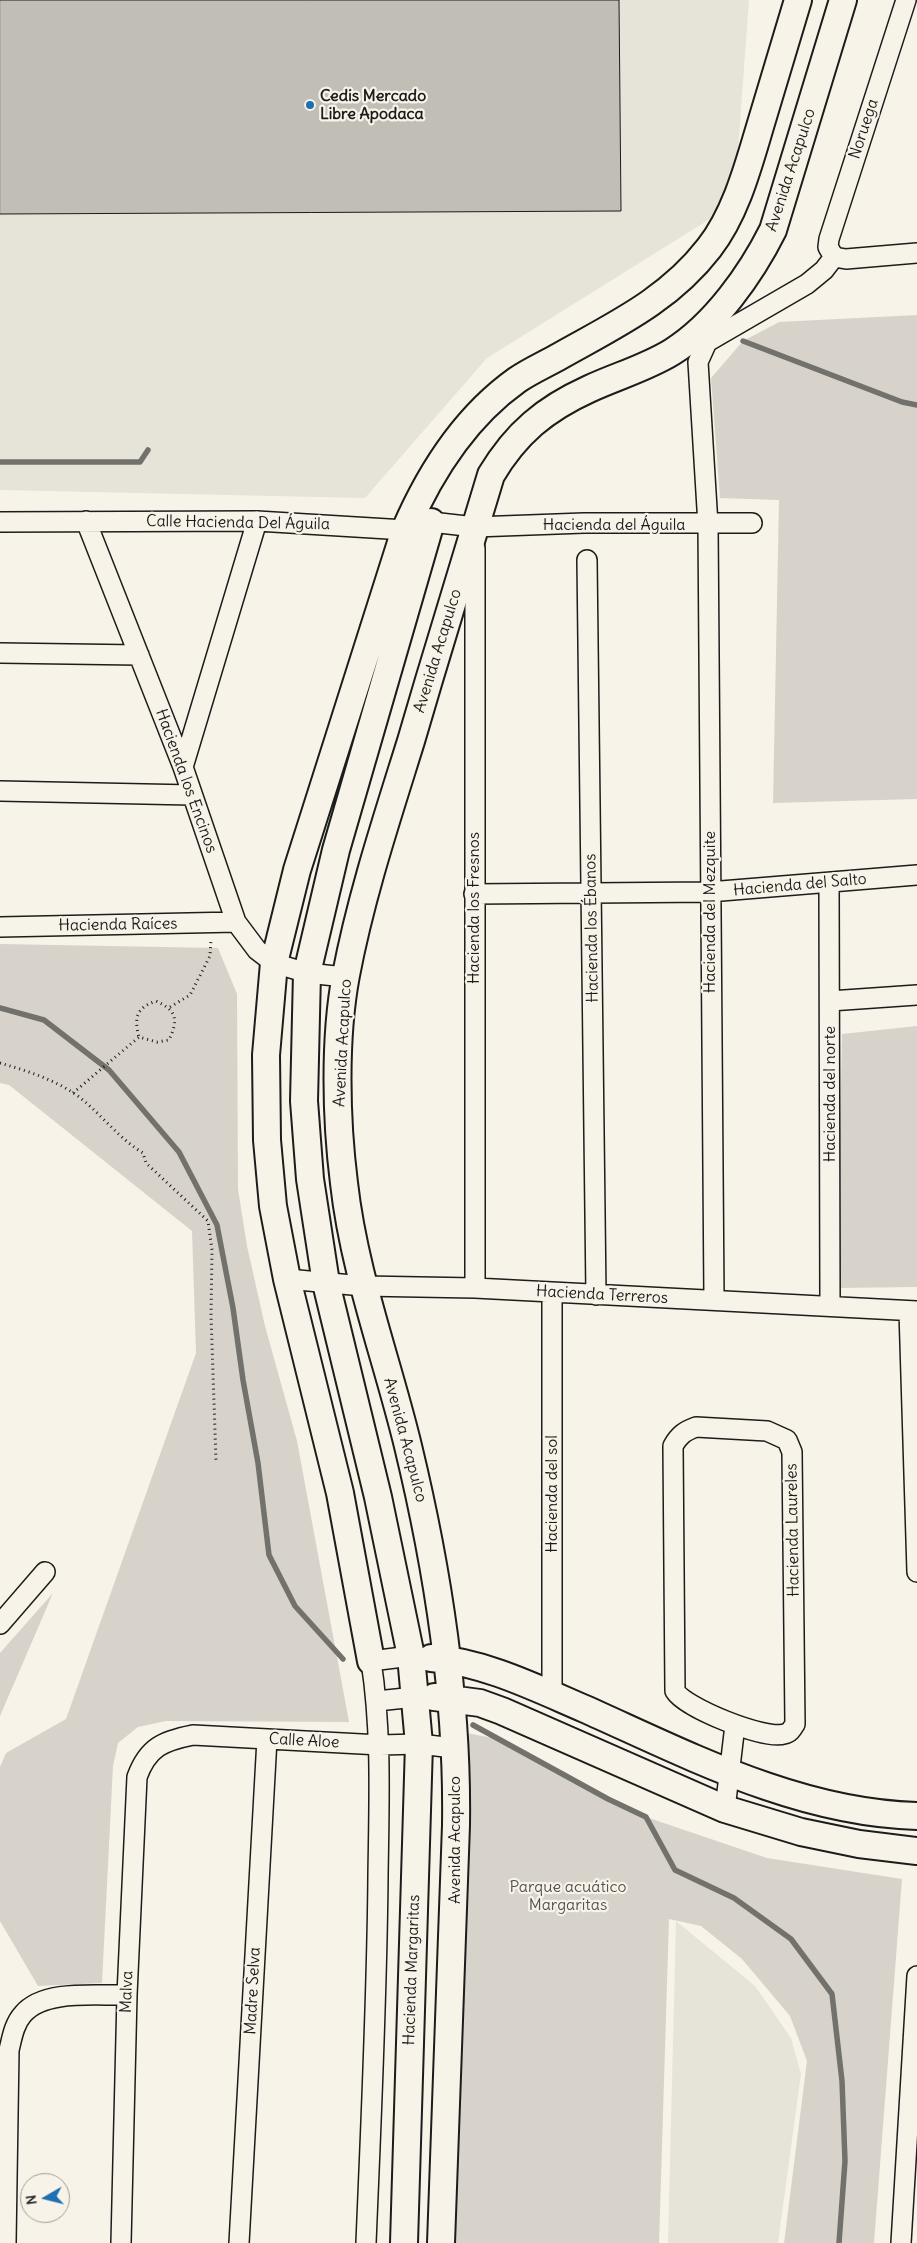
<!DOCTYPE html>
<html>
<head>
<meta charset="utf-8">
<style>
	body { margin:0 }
	#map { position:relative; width:917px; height:2243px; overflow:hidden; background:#f7f3e8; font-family:Delius,sans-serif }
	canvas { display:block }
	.north { position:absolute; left:20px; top:2173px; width:50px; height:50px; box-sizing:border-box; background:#f7f3e8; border:1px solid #9f9d96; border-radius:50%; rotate:262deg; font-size:14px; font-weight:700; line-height:20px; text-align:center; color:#1c1c1c }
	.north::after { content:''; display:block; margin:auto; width:18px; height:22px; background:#1f6fb2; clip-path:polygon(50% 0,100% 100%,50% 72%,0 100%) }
</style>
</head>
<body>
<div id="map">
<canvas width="917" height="2243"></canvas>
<div class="north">N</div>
</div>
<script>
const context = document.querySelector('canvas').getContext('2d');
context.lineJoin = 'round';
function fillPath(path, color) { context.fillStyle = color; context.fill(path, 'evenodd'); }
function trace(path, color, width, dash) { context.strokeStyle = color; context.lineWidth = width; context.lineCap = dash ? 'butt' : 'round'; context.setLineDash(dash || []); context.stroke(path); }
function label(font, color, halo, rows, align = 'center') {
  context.font = font + ' Delius,sans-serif'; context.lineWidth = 4.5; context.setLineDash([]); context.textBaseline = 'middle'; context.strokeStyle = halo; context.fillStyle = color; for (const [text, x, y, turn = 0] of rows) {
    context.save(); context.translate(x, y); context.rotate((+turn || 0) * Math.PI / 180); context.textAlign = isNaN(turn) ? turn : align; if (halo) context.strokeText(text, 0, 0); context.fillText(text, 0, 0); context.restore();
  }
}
fillPath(new Path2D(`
	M0 0H749L734 204 487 358 365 498 0 490Z
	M676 1921 755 1986 791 2038 801 2074 778 2243H668Z`), '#e6e3d9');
fillPath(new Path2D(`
	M917 315V799L773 803 779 500 720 498 711 378 743 341 779 322Z
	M0 944 218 948 237 994 238 1189 247 1246 265 1326 297 1441 349 1722 166 1721 138 1727 118 1743 113 1766 102 1983 38 1986 0 1921V1767L6 1753 66 1719 196 1353 192 1231 9 1085 0 1083Z
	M917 1026V1287L837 1288 842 1034Z
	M53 1593 0 1716V1653Z
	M456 1731 498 1739 608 1799 646 1817 767 1858 902 1879 874 2243H784L807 2061 790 2016 742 1959 701 1926 669 1919 659 2243H453Z`), '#d7d3cb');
trace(new Path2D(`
	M743 341 902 402 917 405
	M0 462H140L148 450
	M0 1008 44 1020 109 1070 179 1152 217 1225 233 1308 243 1380 258 1463 269 1555 295 1606 343 1659
	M473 1725 608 1799 646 1817 675 1870 734 1898 791 1939 832 1994 842 2081 845 2161 839 2243`), '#72716c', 5.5);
const building = new Path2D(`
	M0 0H619L621 211 0 214Z`);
fillPath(building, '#c0beb5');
trace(building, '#1c1c1c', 1);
const street = new Path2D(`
	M834 257 828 247 829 239 906 0
	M834 257 846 259 917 253
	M86 521 183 767 236 922 257 950 274 963 307 973 345 977
	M0 522 257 521 405 530 431 522 475 527 584 523H752
	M475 548V1288
	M587 560 596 1295
	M0 653 139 655
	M183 767 257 521
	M0 791 192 795
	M829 883 830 1306
	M474 894 709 892 917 875
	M0 927 236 922
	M830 1001 917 995
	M287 1279 363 1286 475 1288 917 1311
	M552 1292V1695
	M714 1299 708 525 698 362 707 342 807 284 824 270 834 257
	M909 1311 917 1572
	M696 1427 767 1431 787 1440 792 1452 795 1724C792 1729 790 1733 784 1734 765 1740 685 1708 675 1691L673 1446C679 1435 685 1431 696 1427Z
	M0 1624 45 1572
	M377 1701 415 1697
	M725 1809 735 1725
	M6 2243 9 2050C12 2038 14 2024 23 2014 44 1989 96 1996 127 1995
	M121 2243 127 1995 137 1777C148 1747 163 1741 193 1735L380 1745 419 1744 454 1748
	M239 2243 267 1739
	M366 2243C371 2121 377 1998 378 1876 379 1804 382 1732 371 1661L411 1656
	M901 2243 917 1976`);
const secondary = new Path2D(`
	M431 1658C484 1662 536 1688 585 1709 690 1756 799 1813 917 1816
	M371 1661 340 1493 287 1279 273 1206 267 1140 266 1055 274 963 297 870 405 530C430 472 465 417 517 380 530 371 546 364 560 356 615 325 669 300 709 248 737 212 749 163 762 120 774 80 786 40 798 0
	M434 1697 480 1703 502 1711 725 1809 801 1832 859 1844 917 1851
	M404 2243 419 1744 411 1656 378 1497 326 1283 310 1179 304 1101 307 973 336 850 431 522
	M441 2243 456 1825C458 1698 438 1570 408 1446 387 1359 354 1273 344 1183 336 1120 334 1038 346 975 361 896 387 818 411 741 437 652 464 563 491 475 516 433 545 409 589 389 617 376 646 368 672 352 715 325 751 274 773 230L843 0`);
trace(street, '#1c1c1c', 22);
trace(secondary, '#1c1c1c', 30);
trace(new Path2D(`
	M170 1007 190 995 210 956 211 939
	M0 1063C24 1070 50 1078 72 1092 97 1108 115 1136 143 1153L146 1163 208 1221 212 1250 211 1315 216 1461
	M73 1093 139 1037 157 1042 169 1040C179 1019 176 1010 156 1001 136 1008 134 1018 139 1037`), '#1c1c1c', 3, [1, 4]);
trace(street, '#f7f3e8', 19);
trace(secondary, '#f7f3e8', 26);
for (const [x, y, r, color] of [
	[310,105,5,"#1f6fb2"]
]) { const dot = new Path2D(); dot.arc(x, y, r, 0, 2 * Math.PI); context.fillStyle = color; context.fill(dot); trace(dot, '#f7f3e8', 2); }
label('bold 16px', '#1c1c1c', '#f7f3e8', [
	["Cedis Mercado",320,96],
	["Libre Apodaca",320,114]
], 'left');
label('16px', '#1c1c1c', '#f7f3e8', [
	["Noruega",864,129,-72],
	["Avenida Acapulco",791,170,-72],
	["Calle Hacienda Del Águila",238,523,1],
	["Hacienda del Águila",614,525],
	["Avenida Acapulco",438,651,-73],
	["Hacienda los Encinos",186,781,70],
	["Hacienda del Salto",800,885,-5],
	["Hacienda los Fresnos",474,908,-90],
	["Hacienda del Mezquite",710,912,-90],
	["Hacienda Raíces",118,925,-1],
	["Hacienda los Ébanos",592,928,-91],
	["Avenida Acapulco",343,1043,-87],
	["Hacienda del norte",830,1094,-90],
	["Hacienda Terreros",602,1295,3],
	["Avenida Acapulco",405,1440,75],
	["Hacienda del sol",552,1494,-90],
	["Hacienda Laureles",793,1530,-91],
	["Calle Aloe",304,1741,3],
	["Avenida Acapulco",455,1840,-90],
	["Hacienda Margaritas",412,1970,-88],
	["Madre Selva",253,1991,-87],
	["Malva",127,1992,-88]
]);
label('16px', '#545351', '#f7f3e8', [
	["Parque acuático",568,1887],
	["Margaritas",568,1905]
]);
</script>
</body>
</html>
